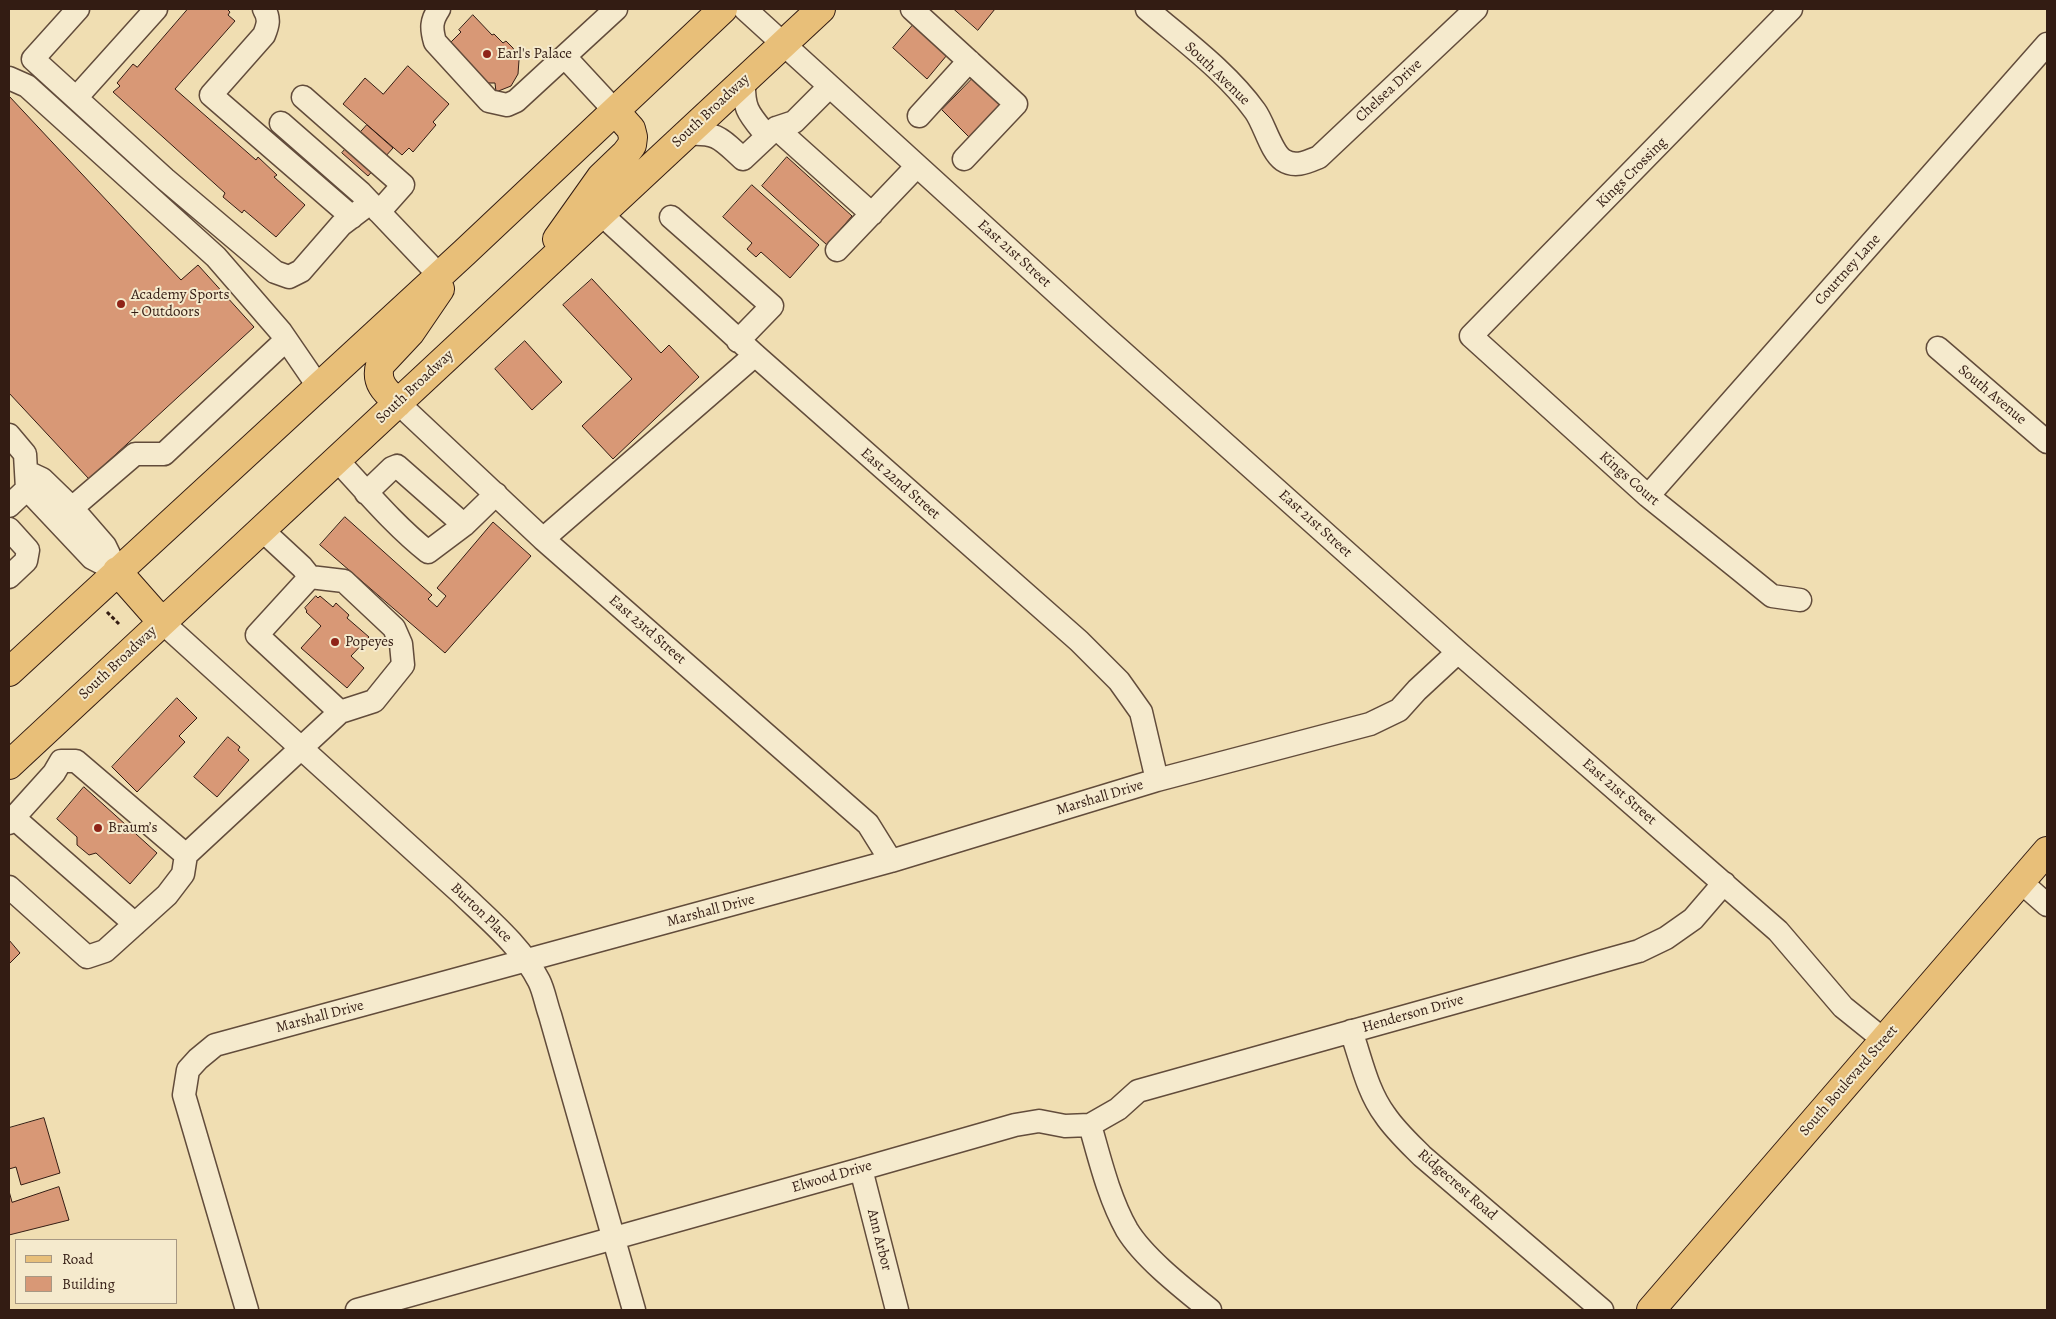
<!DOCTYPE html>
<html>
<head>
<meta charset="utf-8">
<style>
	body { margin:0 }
	#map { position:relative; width:2056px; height:1319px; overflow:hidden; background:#f0deb2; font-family:Alegreya,serif }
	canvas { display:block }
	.frame { position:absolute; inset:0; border:10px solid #331c13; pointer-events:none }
	.legend { position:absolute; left:15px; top:1239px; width:162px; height:65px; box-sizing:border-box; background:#f5eacd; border:1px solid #a79883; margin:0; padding:6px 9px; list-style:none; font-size:15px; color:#331c13 }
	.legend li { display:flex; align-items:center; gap:10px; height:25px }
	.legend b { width:25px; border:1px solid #a79883 }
</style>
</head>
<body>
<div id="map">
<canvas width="2056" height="1319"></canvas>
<div class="frame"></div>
<ul class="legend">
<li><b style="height:6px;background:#e8bf79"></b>Road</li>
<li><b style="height:14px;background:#d89876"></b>Building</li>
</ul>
</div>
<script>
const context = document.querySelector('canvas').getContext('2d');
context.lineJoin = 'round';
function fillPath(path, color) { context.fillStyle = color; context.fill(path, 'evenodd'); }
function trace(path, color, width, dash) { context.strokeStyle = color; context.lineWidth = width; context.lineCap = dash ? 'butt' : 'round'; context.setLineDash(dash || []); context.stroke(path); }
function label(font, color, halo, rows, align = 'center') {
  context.font = font + ' Alegreya,serif'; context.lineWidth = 4; context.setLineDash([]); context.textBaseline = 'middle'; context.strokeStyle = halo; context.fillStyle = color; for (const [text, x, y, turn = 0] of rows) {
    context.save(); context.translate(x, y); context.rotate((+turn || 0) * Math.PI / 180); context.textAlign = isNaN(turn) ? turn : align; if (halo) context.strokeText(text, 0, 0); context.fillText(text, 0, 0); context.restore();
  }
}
const building = new Path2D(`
	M188 9H227L230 12 228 15 235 21 175 89 256 160 258 157 277 175 274 177 305 205 276 237 244 210 242 213 223 197 225 193 113 92 120 86 117 83 133 64 137 67Z
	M954 9H995L978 30Z
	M473 15 492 35 494 34 503 43 506 41 513 48 519 60 518 74 511 86 496 92 495 83H488L449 44 461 32 459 30Z
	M913 25 947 55 927 79 893 48Z
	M408 66 449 104 433 122 436 125 413 152 409 148 402 155 343 104 365 78 383 94Z
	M974 77 1001 103 969 137 942 110Z
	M9 96 181 280 198 265 254 327 89 479 9 393Z
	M367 125 393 148 368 176 342 153Z
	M787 157 852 216 827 245 762 186Z
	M752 185 819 245 790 278 761 252 756 257 747 249 752 243 723 217Z
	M592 279 661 353 669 345 699 377 613 459 582 426 632 379 563 305Z
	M525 341 562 382 532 410 495 369Z
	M345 517 432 595 428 599 437 607 446 596 437 588 493 522 531 556 445 653 320 545Z
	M316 596 318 598 320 596 333 607 336 603 349 615 347 618 369 637 351 656 364 668 347 688 301 648 321 626 306 612 307 611 305 608Z
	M177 698 197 718 179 736 185 742 137 792 112 767Z
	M228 737 240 747 238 750 249 760 217 797 194 777Z
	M84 787 157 853 130 884 96 853 89 855 77 845V837L57 819Z
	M9 940 20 953 9 964Z
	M44 1118 60 1173 21 1185 16 1167 9 1169V1128Z
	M59 1187 69 1220 9 1235V1191L12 1202Z`);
fillPath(building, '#d89876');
trace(building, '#331c13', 1);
const minor = new Path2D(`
	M78 9 33 59 165 179 275 272 289 277 301 271 341 225 370 203
	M264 9C270 19 268 25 264 35L211 95 352 217
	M439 9C431 21 431 28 435 42L489 101 507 105 516 101 616 9
	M745 9 1102 334 1458 652 1778 931 1843 1007 1884 1040
	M912 9 1016 104 964 159
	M1147 9C1184 41 1226 71 1255 111 1264 123 1271 152 1283 160 1295 168 1307 162 1319 157L1476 9
	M1791 9 1471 336 1648 496 1740 570 1772 596 1800 600
	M565 57 615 111
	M9 78 27 86 216 257 281 332 318 386
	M744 80C743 110 749 114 767 136
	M303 97 403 185 379 212
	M76 98 156 9
	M919 116 969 61
	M281 123 361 193 439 275
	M776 128 872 214
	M687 134C718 132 721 139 743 159L776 128 794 122 829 87
	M601 214 755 355 1079 641 1119 681 1141 712 1157 780
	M671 217 772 306 738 341
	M837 250 917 166
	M1938 348 2047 442
	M398 403 543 539 868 824 891 861
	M9 435 25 454 27 489 92 558 117 571
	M337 460C366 491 394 525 428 552L464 525 496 494
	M27 472 42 479 72 508 105 546 117 571
	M366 493 392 468 397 466 464 525
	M1648 496 2047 44
	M9 506 27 489
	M72 508 135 454H164L286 340
	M9 529 28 550 26 561 9 577
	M543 539 755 355
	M310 577 344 581 394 628 401 644 403 665 374 701 340 712
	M162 622 461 893C489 920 521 946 539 981 544 991 546 1004 550 1015L634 1310
	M14 818 135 924
	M9 823 54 773 61 761H76L186 855
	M2021 882 2047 905
	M9 887 87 957 105 951 167 895 183 874 186 855 340 712 257 635 310 577 302 567 261 529
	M1351 1031C1361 1059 1367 1091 1385 1115 1395 1130 1409 1143 1422 1156L1602 1310
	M1090 1125C1100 1160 1109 1198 1127 1230 1144 1258 1184 1289 1210 1310
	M861 1169 897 1310
	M247 1310 184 1095 188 1070 198 1059 215 1045 891 861 1157 780 1370 724 1399 710 1417 690 1458 652
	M357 1310 861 1169 1015 1125 1039 1121 1065 1126 1090 1125 1118 1109 1138 1091 1639 951 1666 938 1693 919 1724 883`);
const major = new Path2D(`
	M557 239 601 177 626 153 632 145 633 137 631 129 615 111
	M398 403C386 392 375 383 380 365L410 333 440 289
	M117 571 162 622
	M9 672 465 252 723 9
	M9 765 821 9
	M1651 1310 2047 851`);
trace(minor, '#624c3b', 25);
trace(major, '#331c13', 30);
trace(new Path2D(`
	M107 612 119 624`), '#331c13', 3, [4, 2.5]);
trace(minor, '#f5eacd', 22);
trace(major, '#e8bf79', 28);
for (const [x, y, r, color] of [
	[487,54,5,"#8f2418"],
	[121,304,5,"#8f2418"],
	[335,642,5,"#8f2418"],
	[98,828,5,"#8f2418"]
]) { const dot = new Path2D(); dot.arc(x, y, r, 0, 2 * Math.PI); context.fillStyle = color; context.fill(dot); trace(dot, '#f5eacd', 2); }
label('15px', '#331c13', '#f5eacd', [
	["Earl's Palace",497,54],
	["Academy Sports",131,295],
	["+ Outdoors",131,312],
	["Popeyes",345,642],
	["Braum’s",108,828]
], 'left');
label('15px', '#331c13', '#f5eacd', [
	["South Avenue",1217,74,44],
	["Chelsea Drive",1389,91,-43],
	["South Broadway",711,111,-43],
	["Kings Crossing",1632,173,-45],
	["East 21st Street",1014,254,42],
	["Courtney Lane",1848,270,-48],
	["South Broadway",415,387,-43],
	["South Avenue",1992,395,40],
	["Kings Court",1629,479,41],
	["East 22nd Street",900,484,41],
	["East 21st Street",1315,524,42],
	["East 23rd Street",647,630,41],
	["South Broadway",118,663,-43],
	["East 21st Street",1619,792,41],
	["Marshall Drive",1100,798,-17],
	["Marshall Drive",711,911,-15],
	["Burton Place",481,913,44],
	["Henderson Drive",1413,1014,-16],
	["Marshall Drive",320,1017,-15],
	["South Boulevard Street",1849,1081,-49],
	["Elwood Drive",832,1177,-16],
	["Ridgecrest Road",1457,1185,41],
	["Ann Arbor",879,1240,76]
]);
</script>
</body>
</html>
